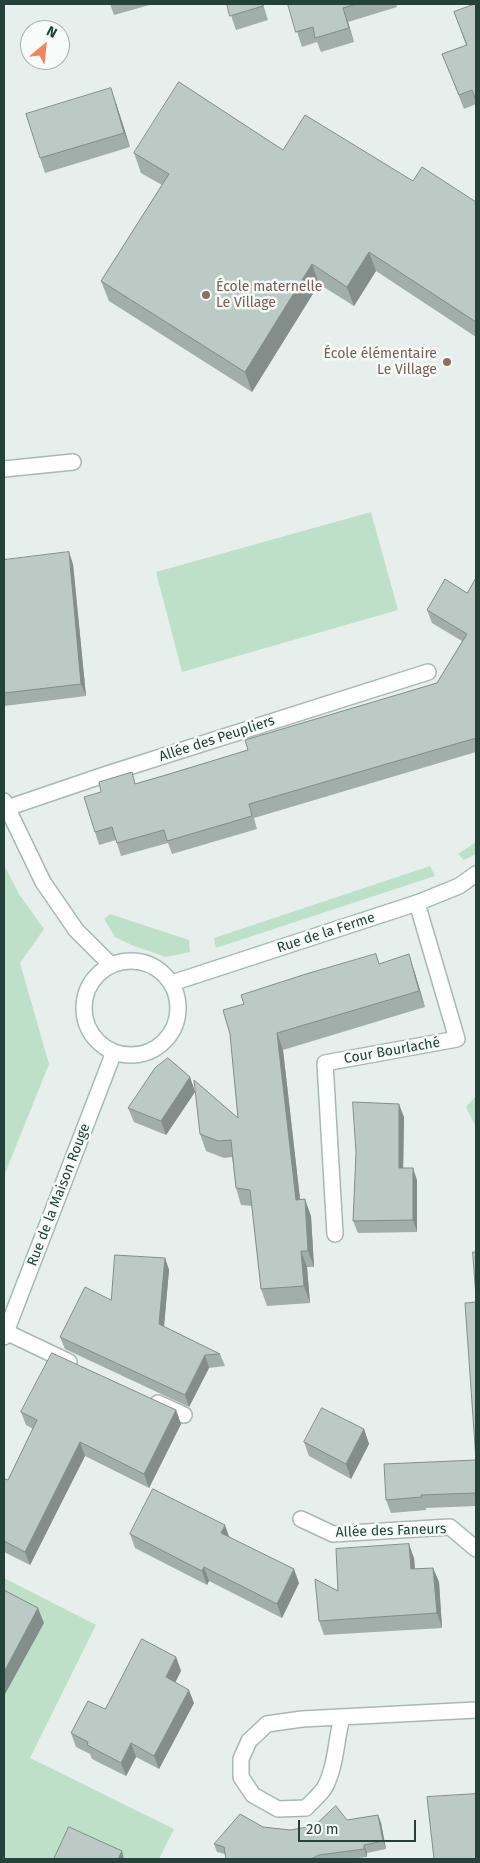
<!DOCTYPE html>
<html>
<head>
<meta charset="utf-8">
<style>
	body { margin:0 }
	#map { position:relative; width:480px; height:1863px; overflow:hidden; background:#e6efeb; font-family:"Fira Sans",sans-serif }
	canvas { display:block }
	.frame { position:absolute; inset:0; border:5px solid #24423a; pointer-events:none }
	.north { position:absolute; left:20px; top:20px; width:50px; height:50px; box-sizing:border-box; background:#f7fbf9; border:1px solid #a3b1ad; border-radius:50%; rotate:28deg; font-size:14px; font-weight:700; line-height:20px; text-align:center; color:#24423a }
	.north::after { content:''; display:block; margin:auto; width:18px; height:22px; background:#f4845f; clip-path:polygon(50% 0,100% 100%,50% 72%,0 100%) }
	.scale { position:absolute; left:298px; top:1820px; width:118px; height:22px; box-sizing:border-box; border:2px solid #24423a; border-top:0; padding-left:6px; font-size:15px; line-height:18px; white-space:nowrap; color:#24423a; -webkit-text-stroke:4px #f7fbf9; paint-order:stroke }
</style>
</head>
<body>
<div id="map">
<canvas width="480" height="1863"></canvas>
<div class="frame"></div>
<div class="north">N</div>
<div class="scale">20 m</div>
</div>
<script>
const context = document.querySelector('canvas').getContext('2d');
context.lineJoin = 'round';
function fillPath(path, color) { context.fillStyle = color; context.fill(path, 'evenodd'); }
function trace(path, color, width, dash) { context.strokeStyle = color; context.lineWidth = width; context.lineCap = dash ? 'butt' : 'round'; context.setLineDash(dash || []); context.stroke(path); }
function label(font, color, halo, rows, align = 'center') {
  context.font = font + ' "Fira Sans",sans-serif'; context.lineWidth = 5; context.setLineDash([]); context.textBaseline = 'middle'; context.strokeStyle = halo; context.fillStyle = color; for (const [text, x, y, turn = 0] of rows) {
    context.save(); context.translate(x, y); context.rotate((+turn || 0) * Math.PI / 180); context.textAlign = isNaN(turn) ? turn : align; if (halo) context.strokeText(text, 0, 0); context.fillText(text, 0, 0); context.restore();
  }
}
fillPath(new Path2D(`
	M371 512 398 610 182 672 156 572Z
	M476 842V854L464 860 458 854Z
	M4 865 19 894 44 929 20 963 49 1064 4 1176Z
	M430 866 435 876 216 948 214 938Z
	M110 914 189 940 190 952 166 957 134 946 115 937 104 919Z
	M476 1096V1127L466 1107Z
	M4 1578 96 1625 30 1758 174 1829 159 1859H4Z`), '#bfe0c8');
const lane = new Path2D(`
	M4 469 73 462
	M6 1332 69 1362
	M158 1403 184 1415`);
const street = new Path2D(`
	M4 801 43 882 76 930 111 965
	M7 808 107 774 428 672
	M335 1234 325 1063 457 1039 417 903
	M301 1519 333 1534 450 1527 476 1549
	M342 1717C336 1740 336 1766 325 1787 321 1794 312 1801 306 1808L278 1809 253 1795 241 1777V1759L249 1741 267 1724 302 1719 476 1710`);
const secondary = new Path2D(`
	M84 1008a47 47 0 1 1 94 0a47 47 0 1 1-94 0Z
	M172 983 417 903 459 886 476 874
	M4 1337 114 1052`);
trace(lane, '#a8b8b2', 18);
trace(street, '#a8b8b2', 18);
trace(secondary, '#a4bbb3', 18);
trace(lane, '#fff', 15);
trace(street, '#fff', 15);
trace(secondary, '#fff', 15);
fillPath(new Path2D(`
	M110 4H153L114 15Z
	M227 4H263L268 20 236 30Z
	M288 4H396L397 7 348 22 354 42 321 52 317 42 302 47Z
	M476 4V104L464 109 442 54 466 45 454 12Z
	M116 103 130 147 45 173 40 158Z
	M283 150 413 181 476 202V337L376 271 354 306 319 284 252 392 109 301 101 281 162 185 141 173 134 153Z
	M4 560 73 564 86 696 4 706Z
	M476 578V752L254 818 257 829 172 854 168 843 121 856 116 840 99 845 95 832 101 792 136 784 248 750 437 683 462 641 432 623 427 610 467 593Z
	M414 970 425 1007 283 1050 300 1200 311 1216 314 1267H307L310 1303 267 1306 261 1289 252 1206 241 1205 236 1188 232 1157 224 1158 206 1151 200 1134 238 1118 230 1034Z
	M190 1077 195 1092 166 1135 134 1122 128 1108Z
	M404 1117 403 1168 417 1180V1232L358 1233 353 1221Z
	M476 1252V1506L426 1508V1510L391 1513 386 1500 476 1460Z
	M165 1258 169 1270 164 1327 220 1354 225 1366 209 1368 189 1407 65 1349 60 1337 111 1300Z
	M176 1410 181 1424 149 1488 85 1456 30 1565 4 1552V1480H8L33 1429 26 1425 21 1412Z
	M364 1429 369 1444 351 1479 309 1456 304 1442Z
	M130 1534 229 1537 299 1583 282 1618 209 1581 207 1585 135 1548Z
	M414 1558 415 1569 433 1568 439 1582 442 1628 324 1635 319 1621 338 1591Z
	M176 1657 181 1671 175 1682 194 1703 159 1769 136 1757 126 1776 92 1759 90 1754 76 1747 71 1733Z
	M378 1815 381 1823 386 1849 367 1853V1857L350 1859H226L225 1854 217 1852 214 1844 263 1827 290 1830Z`), '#a1aea9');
fillPath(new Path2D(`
	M343 8 348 22 354 42 349 28Z
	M111 88 116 103 130 147 124 133Z
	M369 252 376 271 354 306 347 287Z
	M312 264 319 284 252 392 245 372Z
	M69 552 73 564 86 696 81 684Z
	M409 954 414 970 425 1007 419 991Z
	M277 1033 283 1050 302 1216 296 1200Z
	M190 1077 195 1092 166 1135 161 1121Z
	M399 1104 404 1117 403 1180 399 1168Z
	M413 1168 417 1180V1232L413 1220Z
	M305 1199 311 1216 314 1267 308 1251Z
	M301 1251 307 1267 310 1303 304 1286Z
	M165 1258 169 1270 163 1337 159 1324Z
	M205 1355 209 1368 189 1407 185 1395Z
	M176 1410 181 1424 149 1488 144 1474Z
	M364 1429 369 1444 351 1479 346 1464Z
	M80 1442 85 1456 30 1565 25 1552Z
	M225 1525 230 1539 221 1533Z
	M409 1544 414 1558 416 1583 411 1569Z
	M204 1567 209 1581 207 1585 202 1571Z
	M433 1568 439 1582 442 1628 437 1613Z
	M294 1569 299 1583 282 1618 277 1604Z
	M38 1608 44 1623 4 1696V1672Z
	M176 1657 181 1671 171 1691 166 1677Z
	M189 1690 194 1703 159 1769 154 1756Z
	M131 1743 136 1757 126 1776 121 1763Z
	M378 1815 381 1823 386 1849 383 1841Z
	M364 1845 367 1853V1857L364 1849Z
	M122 1851 124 1859H118Z`), '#838d89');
const building = new Path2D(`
	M227 4H263V6L230 16Z
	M288 4H356L343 8 349 28 315 38 313 27 296 32Z
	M475 4H476V100L472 90 459 95 442 54 467 45 454 12Z
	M179 82 283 150 305 115 413 181 422 167 476 202V322L369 252 347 287 312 264 245 372 101 281 169 174 134 153Z
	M111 88 124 133 40 158 26 114Z
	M69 552 81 684 4 693V560Z
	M476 578V738L249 804 252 816 167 841 164 830 117 843 112 827 95 832 84 797 101 792 99 782 132 772 135 784 166 775 248 750 245 740 437 683 467 634 427 610 445 579 467 593Z
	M376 954 379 964 409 954 419 991 277 1033 296 1200 305 1199 308 1251H301L304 1286 261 1289 250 1190 236 1188 231 1140 218 1141 200 1134 194 1080 238 1118 230 1034 223 1010 244 1004 241 995 306 974Z
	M168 1058 190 1077 161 1121 128 1108 155 1068Z
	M353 1102 399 1104V1168H413V1220L353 1221 356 1153Z
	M473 1252H476V1493L421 1495 422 1497 386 1500 384 1464 476 1460 465 1303 476 1302Z
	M115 1255 165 1258 159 1324 220 1354 205 1355 185 1395 60 1337 85 1287 111 1300Z
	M52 1353 176 1410 144 1474 80 1442 25 1552 4 1541V1480L5 1479 8 1480 37 1420 21 1412Z
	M322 1408 364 1429 346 1464 304 1442Z
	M153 1489 225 1525 221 1533 294 1569 277 1604 204 1567 202 1571 130 1534Z
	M409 1544 411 1569 433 1568 437 1613 319 1621 315 1579 338 1591 336 1549Z
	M4 1590 38 1608 4 1672Z
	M142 1639 176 1657 166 1677 189 1690 154 1756 131 1743 121 1763 87 1745 88 1742 71 1733 88 1701 105 1709Z
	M476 1794V1859H434L427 1797Z
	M336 1806 347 1820 378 1815 383 1841 364 1845V1849L319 1855 311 1859H226L224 1847 214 1844 240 1814 263 1827 290 1830 314 1826Z
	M69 1827 122 1851 118 1859H54Z`);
fillPath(building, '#bbcac4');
trace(building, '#838d89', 1);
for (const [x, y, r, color] of [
	[206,295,5,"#8d6e63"],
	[447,362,5,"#8d6e63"]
]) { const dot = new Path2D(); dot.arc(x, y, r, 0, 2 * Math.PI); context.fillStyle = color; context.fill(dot); trace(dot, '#f7fbf9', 2); }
label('14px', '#785e54', '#f7fbf9', [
	["École maternelle",216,287],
	["Le Village",216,303],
	["École élémentaire",437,354,"right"],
	["Le Village",437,370,"right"]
], 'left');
label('14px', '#24423a', '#f7fbf9', [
	["Allée des Peupliers",217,739,-18],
	["Rue de la Ferme",326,933,-18],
	["Cour Bourlaché",392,1051,-10],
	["Rue de la Maison Rouge",59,1195,-69],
	["Allée des Faneurs",391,1531,-2]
]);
</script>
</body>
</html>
